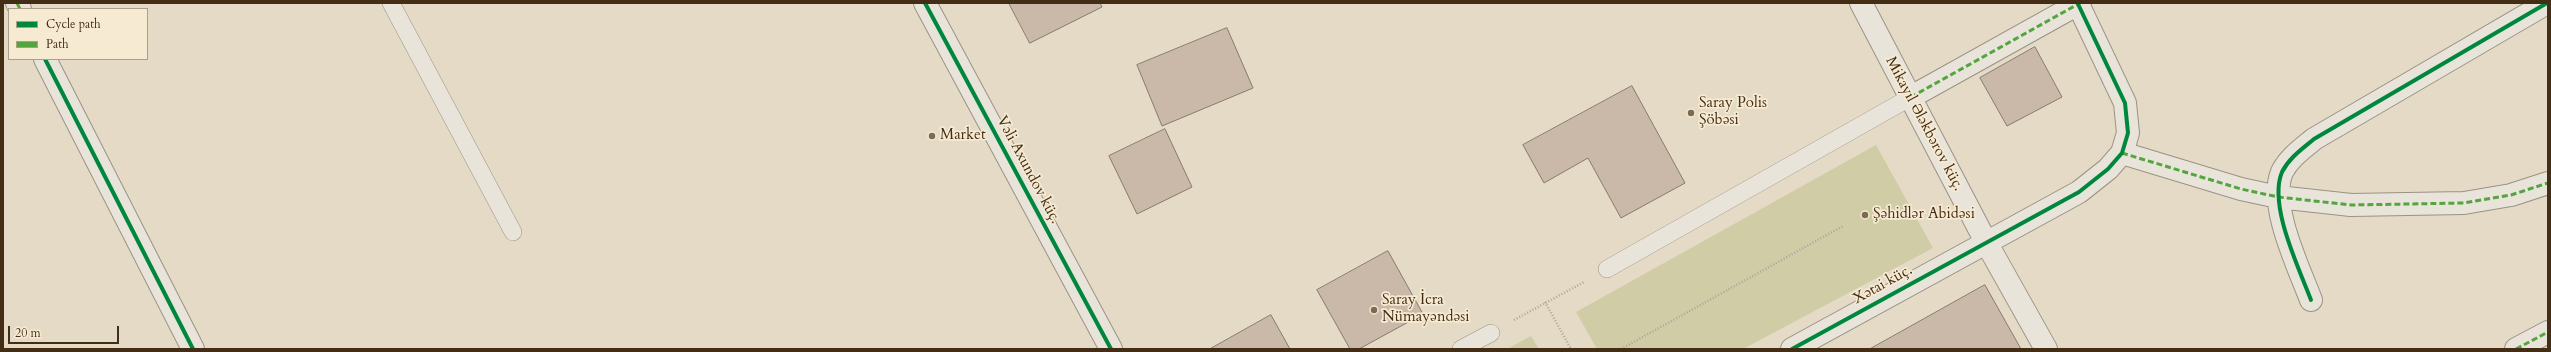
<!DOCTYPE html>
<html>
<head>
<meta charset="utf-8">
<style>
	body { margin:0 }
	#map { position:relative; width:2551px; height:352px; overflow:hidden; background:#e4dac6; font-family:Cardo,serif }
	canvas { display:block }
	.frame { position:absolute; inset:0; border:4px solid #442d15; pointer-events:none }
	.legend { position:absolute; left:8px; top:8px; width:140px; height:52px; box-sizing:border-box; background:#f6ead2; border:1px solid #af9e86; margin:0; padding:5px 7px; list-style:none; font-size:12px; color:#442d15 }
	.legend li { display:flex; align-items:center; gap:8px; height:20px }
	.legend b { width:20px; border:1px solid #af9e86 }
	.scale { position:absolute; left:8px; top:326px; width:111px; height:18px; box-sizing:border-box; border:2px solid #442d15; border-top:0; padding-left:5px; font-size:12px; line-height:14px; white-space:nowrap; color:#442d15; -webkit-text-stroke:3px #f6ead2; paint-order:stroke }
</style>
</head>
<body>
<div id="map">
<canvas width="2551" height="352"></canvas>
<div class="frame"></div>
<ul class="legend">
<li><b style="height:5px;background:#00873e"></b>Cycle path</li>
<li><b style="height:5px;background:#55a440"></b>Path</li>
</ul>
<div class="scale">20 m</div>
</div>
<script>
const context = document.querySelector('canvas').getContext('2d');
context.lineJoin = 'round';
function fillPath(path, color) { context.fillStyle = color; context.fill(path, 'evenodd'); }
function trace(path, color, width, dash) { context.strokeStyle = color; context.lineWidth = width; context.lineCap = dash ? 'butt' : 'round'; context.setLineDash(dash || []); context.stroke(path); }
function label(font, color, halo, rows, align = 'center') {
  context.font = font + ' Cardo,serif'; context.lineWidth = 3.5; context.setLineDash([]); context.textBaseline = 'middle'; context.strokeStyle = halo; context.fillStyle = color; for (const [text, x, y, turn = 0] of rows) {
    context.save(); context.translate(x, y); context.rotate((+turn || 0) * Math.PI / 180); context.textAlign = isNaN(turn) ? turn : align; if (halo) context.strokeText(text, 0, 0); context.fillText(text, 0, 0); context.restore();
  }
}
fillPath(new Path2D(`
	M1876 145 1933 248 1743 349H1597L1576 312Z
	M1531 336 1539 349H1507Z`), '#d0cca6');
const building = new Path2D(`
	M1009 3H1100L1102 7 1030 43Z
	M1227 28 1253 88 1162 126 1137 65Z
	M2035 47 2062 97 2007 126 1980 78Z
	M1632 86 1685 183 1621 218 1588 158 1544 183 1523 145Z
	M1165 129 1192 187 1137 214 1109 156Z
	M1388 251 1423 314 1359 349H1350L1317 290Z
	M1985 285 2021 349H1870Z
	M1271 315 1290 349H1210Z`);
fillPath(building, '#cab9a9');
trace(building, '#847b6d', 1);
const service = new Path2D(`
	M391 3 513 232
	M1607 269 1911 97
	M1461 349 1491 333`);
const minor = new Path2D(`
	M17 3 20 9
	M1861 3 1986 242 2046 349
	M45 59 193 349
	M1911 97 2080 3
	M2122 153 2241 189 2278 197 2351 205 2464 203 2511 195 2548 183
	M2311 300C2299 268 2268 205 2282 172 2289 158 2302 149 2314 139L2547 3
	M1792 349 2079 192 2108 169 2122 153 2128 133 2125 103 2078 4
	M2516 349 2548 332`);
const tertiary = new Path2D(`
	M925 3 1111 349`);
trace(service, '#9b9284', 18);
trace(minor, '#9b9284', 24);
trace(tertiary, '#9b9284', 24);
trace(new Path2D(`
	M1545 302 1571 349
	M1514 320 1584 282
	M1621 349 1843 226`), '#aca59b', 2.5, [1, 2]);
trace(service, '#e9e4da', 17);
trace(minor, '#e9e4da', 22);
trace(tertiary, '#e9e4da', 22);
trace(new Path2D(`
	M17 3 20 9
	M1911 97 2080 3
	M2122 153 2241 189 2278 197 2351 205 2464 203 2511 195 2548 183
	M2516 349 2548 332`), '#55a440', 3, [6, 3]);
trace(new Path2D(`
	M925 3 1111 349
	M45 59 193 349
	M2311 300C2299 268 2268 205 2282 172 2289 158 2302 149 2314 139L2547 3
	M1792 349 2079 192 2108 169 2122 153 2128 133 2125 103 2078 4`), '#00873e', 4);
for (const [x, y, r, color] of [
	[1691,113,4,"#7c6a53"],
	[932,136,4,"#7c6a53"],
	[1865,215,4,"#7c6a53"],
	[1374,310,4,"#7c6a53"]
]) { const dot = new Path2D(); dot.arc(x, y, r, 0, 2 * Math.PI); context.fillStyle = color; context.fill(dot); trace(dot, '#f6ead2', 1.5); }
label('15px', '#442d15', '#f6ead2', [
	["Saray Polis",1699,104],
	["Şöbəsi",1699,121],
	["Market",940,136],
	["Şəhidlər Abidəsi",1873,215],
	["Saray İcra",1382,301],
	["Nümayəndəsi",1382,318]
], 'left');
label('15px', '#442d15', '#f6ead2', [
	["Mikayıl Ələkbərov küç.",1924,124,62],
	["Vəli Axundov küç.",1028,170,62],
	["Xətai küç.",1883,285,-29]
]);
</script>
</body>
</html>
